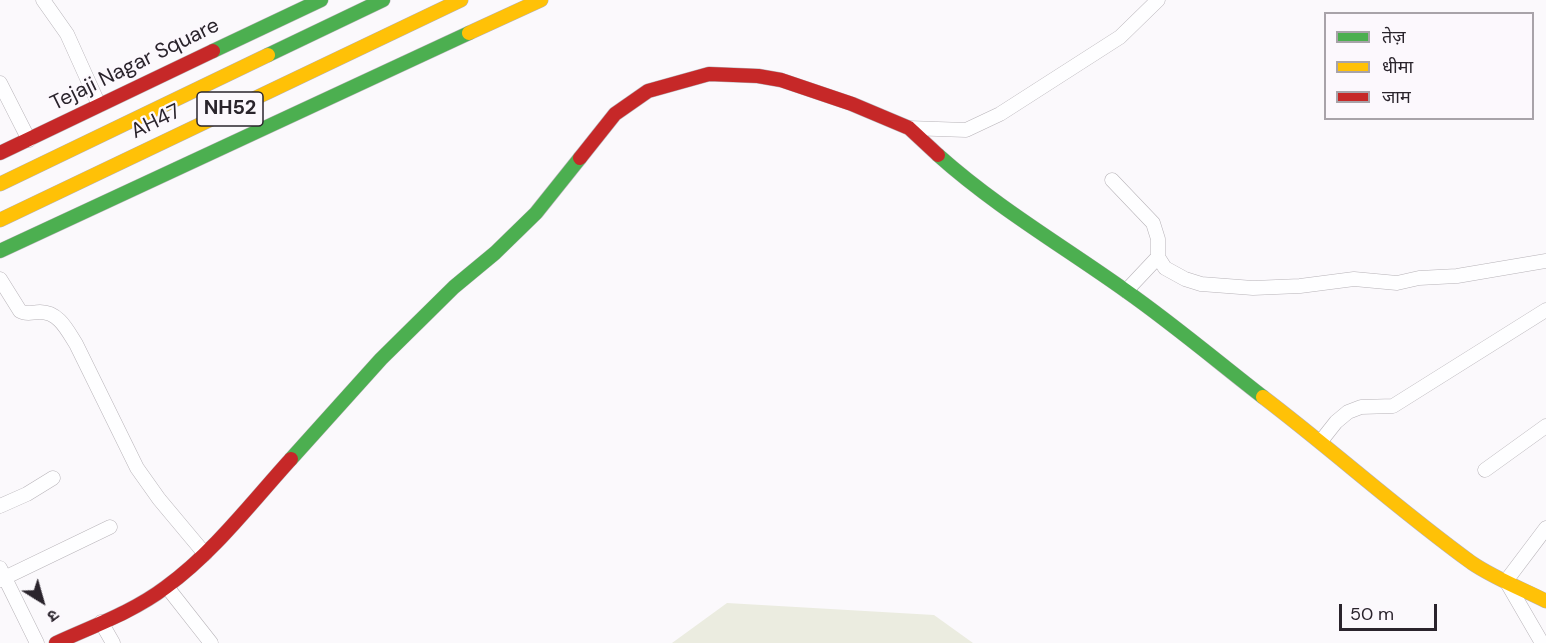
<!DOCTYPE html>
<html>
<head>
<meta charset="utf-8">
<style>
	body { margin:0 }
	#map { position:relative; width:1546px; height:643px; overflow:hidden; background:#fbf9fc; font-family:"DM Sans","Noto Sans Devanagari",sans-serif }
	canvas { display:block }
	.legend { position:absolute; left:1324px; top:12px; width:210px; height:108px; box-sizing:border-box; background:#fcf8fd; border:2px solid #a8a3a9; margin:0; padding:8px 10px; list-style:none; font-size:18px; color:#2a242c }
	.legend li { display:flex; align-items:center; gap:12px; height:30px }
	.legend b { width:30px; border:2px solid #a8a3a9 }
	.north { position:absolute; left:12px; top:571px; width:60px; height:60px; -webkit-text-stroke:4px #fcf8fd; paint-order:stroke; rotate:143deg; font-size:16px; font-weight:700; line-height:24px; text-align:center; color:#2a242c }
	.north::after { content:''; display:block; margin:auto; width:21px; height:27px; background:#2a242c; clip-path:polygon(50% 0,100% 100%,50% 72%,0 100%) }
	.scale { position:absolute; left:1339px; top:604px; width:98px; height:27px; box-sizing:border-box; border:3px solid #2a242c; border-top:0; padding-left:8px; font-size:18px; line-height:21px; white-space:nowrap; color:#2a242c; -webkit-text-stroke:4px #fcf8fd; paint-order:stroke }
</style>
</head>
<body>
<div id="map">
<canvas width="1546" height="643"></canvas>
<ul class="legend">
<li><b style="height:8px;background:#4caf50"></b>तेज़</li>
<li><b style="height:8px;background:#ffc107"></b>धीमा</li>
<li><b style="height:8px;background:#c62828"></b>जाम</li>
</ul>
<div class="north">उ</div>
<div class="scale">50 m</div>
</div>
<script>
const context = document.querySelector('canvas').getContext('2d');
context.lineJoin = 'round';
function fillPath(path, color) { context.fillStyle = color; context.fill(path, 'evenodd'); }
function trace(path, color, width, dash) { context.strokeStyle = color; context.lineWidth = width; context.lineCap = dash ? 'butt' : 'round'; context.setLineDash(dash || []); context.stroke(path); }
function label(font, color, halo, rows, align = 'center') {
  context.font = font + ' "DM Sans",sans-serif'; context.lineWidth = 4.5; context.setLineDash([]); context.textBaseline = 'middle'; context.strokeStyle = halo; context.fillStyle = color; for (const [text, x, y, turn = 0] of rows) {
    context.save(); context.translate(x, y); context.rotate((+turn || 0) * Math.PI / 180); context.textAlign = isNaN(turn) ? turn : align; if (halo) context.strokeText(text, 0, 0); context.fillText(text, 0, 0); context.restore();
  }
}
fillPath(new Path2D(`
	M727 603 934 615 973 643H672Z`), '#ebece0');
const street = new Path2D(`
	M43 0 67 34 99 105
	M0 83 29 140
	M909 128 966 130 1000 114 1120 37 1158 0
	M1112 180 1153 223 1158 239V257L1165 268 1185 279 1201 284 1253 288 1300 286 1354 279 1397 283 1419 278 1457 276 1546 261
	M0 279 20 311C27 315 32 312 40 312 59 312 67 330 76 344L137 468 159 499 205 554
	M1126 291 1158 257
	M1321 441 1336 422 1348 412 1361 407 1393 406 1546 310
	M1485 470 1546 426
	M0 506 27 494 53 478
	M0 568 37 643
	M0 580 110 527
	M167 587 211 643
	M101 622 113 643
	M1542 643 1506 581 1546 528`);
const fast = new Path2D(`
	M213 51 321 0
	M268 55 383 0
	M938 155C996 207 1063 246 1126 291 1173 324 1218 362 1263 397
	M0 251 469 33
	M291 459 381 359 454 287 495 253 536 213 580 158`);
const slow = new Path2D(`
	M469 33 541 0
	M0 184 268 55
	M0 220 461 0
	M1263 397C1334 451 1400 511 1472 563 1494 578 1522 589 1546 601`);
const jam = new Path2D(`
	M0 153 213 51
	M580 158 615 114 648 91 709 74 758 76 781 80 852 104 909 128 938 155
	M56 643C93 626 133 612 166 587 214 552 251 503 291 459`);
trace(street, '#b7b3b8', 15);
trace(fast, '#b7b3b8', 15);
trace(slow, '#b7b3b8', 15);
trace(jam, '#b7b3b8', 15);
trace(street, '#fefeff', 14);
trace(fast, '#4caf50', 14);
trace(slow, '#ffc107', 14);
trace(jam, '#c62828', 14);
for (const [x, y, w] of [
	[230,109,66]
]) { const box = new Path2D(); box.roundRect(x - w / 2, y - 17, w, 34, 4.5); context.fillStyle = '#fcf8fd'; context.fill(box); trace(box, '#2a242c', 1.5); }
label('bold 20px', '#2a242c', null, [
	["NH52",230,109]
]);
label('21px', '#2a242c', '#fcf8fd', [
	["Tejaji Nagar Square",135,65,-26],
	["AH47",156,122,-26]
]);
</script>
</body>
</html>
